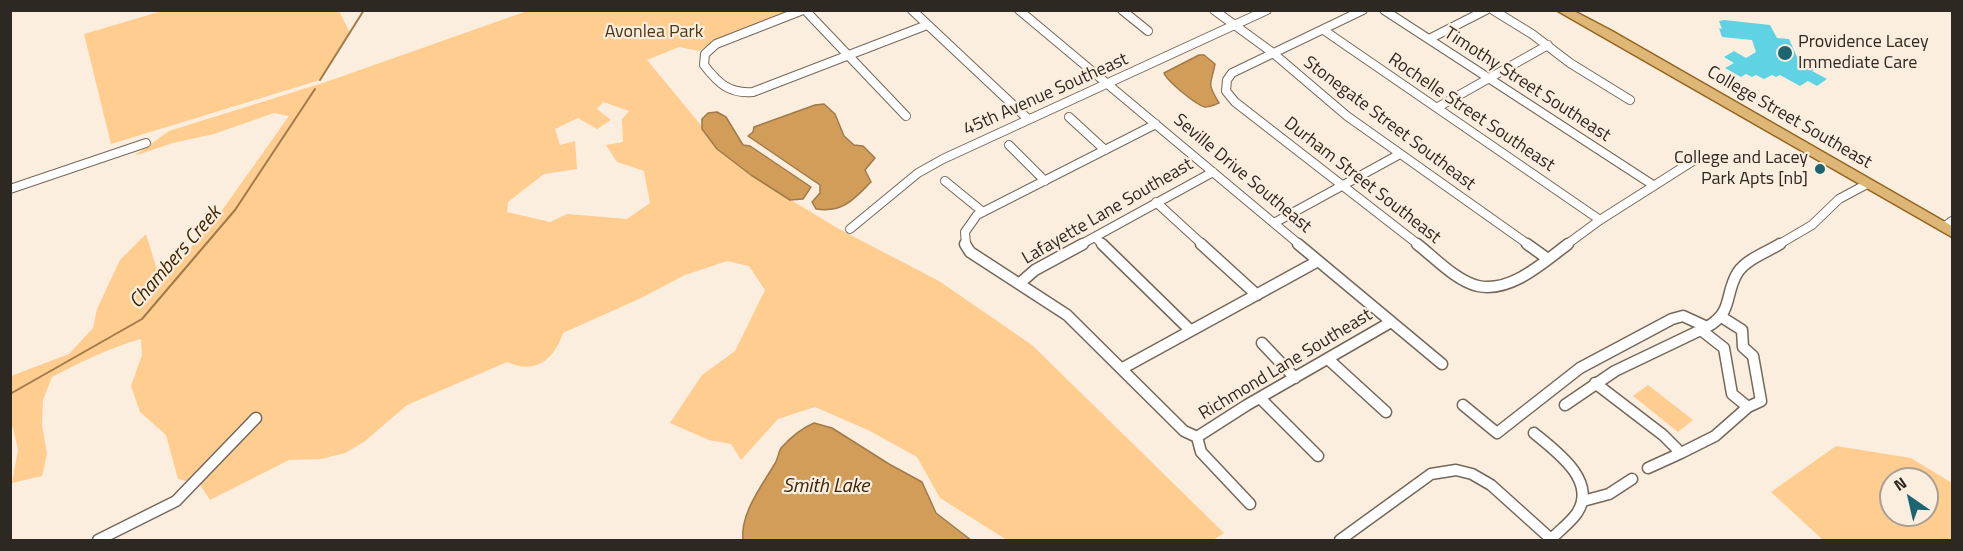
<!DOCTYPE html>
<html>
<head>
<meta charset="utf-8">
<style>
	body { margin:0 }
	#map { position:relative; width:1963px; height:551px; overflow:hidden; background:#fceede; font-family:"Titillium Web",sans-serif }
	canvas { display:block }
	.frame { position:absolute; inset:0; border:12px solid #2d2822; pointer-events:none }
	.north { position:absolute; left:1879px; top:467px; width:60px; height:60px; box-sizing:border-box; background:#fceede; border:2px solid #a99f93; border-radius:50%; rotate:326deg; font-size:16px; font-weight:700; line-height:24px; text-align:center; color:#2d2822 }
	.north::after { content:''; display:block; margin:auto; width:21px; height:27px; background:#1b6670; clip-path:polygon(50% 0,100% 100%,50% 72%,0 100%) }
</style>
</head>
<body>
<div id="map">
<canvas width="1963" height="551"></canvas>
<div class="frame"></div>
<div class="north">N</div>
</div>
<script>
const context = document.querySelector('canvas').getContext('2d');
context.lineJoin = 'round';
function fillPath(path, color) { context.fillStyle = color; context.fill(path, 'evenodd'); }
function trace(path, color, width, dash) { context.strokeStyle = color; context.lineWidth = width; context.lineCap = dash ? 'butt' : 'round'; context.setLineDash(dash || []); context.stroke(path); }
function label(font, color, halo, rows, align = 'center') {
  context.font = font + ' "Titillium Web",sans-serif'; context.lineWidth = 4.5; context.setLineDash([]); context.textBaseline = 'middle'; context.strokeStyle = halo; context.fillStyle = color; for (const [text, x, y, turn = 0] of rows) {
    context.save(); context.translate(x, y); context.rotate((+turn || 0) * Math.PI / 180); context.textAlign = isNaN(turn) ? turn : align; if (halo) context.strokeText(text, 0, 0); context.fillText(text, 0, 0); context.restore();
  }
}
fillPath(new Path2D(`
	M162 11H339L350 33 320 80 111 144 84 34Z
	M527 11H792L716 40 699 51 679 47 647 60 719 147 766 185 839 229 939 281 1032 345 1224 533 1213 540H1007L940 498 917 457 870 431 815 407 778 419 741 460 731 444 709 440 670 423 702 375 735 351 765 290 749 266 727 261 685 275 641 298 563 333C554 360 535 375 507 362L407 405 364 442 345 453 321 459 289 460 210 500 200 485 178 479 166 435 140 412 131 386 142 355 141 339C109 348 81 362 52 377L43 400 42 425 47 454 42 476 12 483 18 450 13 428 11 426V376L69 354 93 328 97 309 120 260 146 234 161 283 223 209 289 116 274 113 214 134 173 143 134 156 169 131 326 82ZM603 102 629 111 622 119 623 142 606 145 617 162 644 171 650 203 627 219 567 214 550 222 507 212 508 202 544 174 577 169 575 141 560 145 555 129 578 118 597 129 611 120 597 109Z
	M1648 385 1693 420 1678 432 1633 396Z
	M1836 446 1911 458 1952 483V540H1823L1771 492ZM1891 479H1927V515H1891Z`), '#ffcd8f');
const water = new Path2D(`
	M1199 55H1204L1215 64C1211 86 1206 81 1219 103 1214 105 1210 107 1205 107 1196 105 1167 81 1164 73Z
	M824 104 835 114 844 136 854 145 863 146 875 158 865 170 871 182C853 200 843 213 816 209L812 202 820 193V185L748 136 753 132 754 127 815 105Z
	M717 112 726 117 743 145 750 146 811 187 803 199 790 200 751 175 717 149 702 129V119L708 113Z
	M814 423 832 428 889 464 922 482 936 513 971 540H743C740 514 761 487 774 465 778 460 778 453 781 448 790 438 802 428 814 423Z`);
fillPath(water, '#d29d59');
trace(water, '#a07a48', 1.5);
trace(new Path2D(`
	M320 80 364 10
	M10 394 142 319 235 210 315 89`), '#a07a48', 2);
fillPath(new Path2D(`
	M1724 20 1770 25 1777 38 1789 39 1797 57 1817 68 1812 71 1827 79 1817 86 1808 81 1800 86 1780 75 1776 77 1772 75 1764 79 1756 75 1752 77 1746 74 1741 77 1725 68 1734 63 1724 57 1734 51 1746 58 1756 52 1752 40 1722 37 1719 28 1722 29 1719 21Z`), '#5fd2e3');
const minorFar1 = new Path2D(`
	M803 10 716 44 705 54 704 65C718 83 729 94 753 92L927 25
	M805 10 906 116
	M912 10 1028 119
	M1019 10 1300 245
	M1122 10 1148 31
	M1214 10 1273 53 1347 116 1529 245
	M1363 10 1232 73 1227 80 1226 91 1235 102 1419 245
	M1384 10 1653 185
	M1493 10 1532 34 1570 63 1630 100
	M1325 31 1600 220
	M1429 39 1486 10
	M1438 107 1548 45
	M1069 117 1105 150
	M1009 145 1045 181
	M945 181 983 212
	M10 189 146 143
	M1156 202 1203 245
	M1274 223 1400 154
	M1944 227 1952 221
	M850 229 918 173 943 159 1267 10
	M1095 237 1103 245
	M966 245 965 232 977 215 1156 124
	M1080 245 1213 172
	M1566 245 1600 220 1696 159
	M1778 245 1812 225 1839 199 1867 184`);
const minor = new Path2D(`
	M965 244 970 252 1067 315 1184 431 1197 437
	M1102 244 1190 330
	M1201 244 1257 295
	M1298 244 1442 364
	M1417 244C1434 257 1456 281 1478 286 1511 293 1544 262 1568 244
	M1527 244 1548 259
	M1020 283 1035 270 1083 244
	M1701 330 1724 348 1732 394 1748 407
	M1262 343 1295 378
	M1328 359 1386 412
	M1123 368 1318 261
	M1595 383 1663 435 1681 453 1648 468
	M1260 398 1318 456
	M1463 405 1497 433 1580 368 1672 319 1683 316 1707 327C1734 312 1724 294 1738 272 1747 259 1767 252 1780 244
	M1565 405 1615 371 1707 327
	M1534 433C1556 451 1598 481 1577 513 1570 523 1559 531 1550 540
	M1197 437 1247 405 1391 322
	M1197 437 1201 452 1250 504
	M1681 453 1715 436 1748 407 1761 401 1753 356 1743 347 1742 330 1723 318
	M1583 501 1609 494 1632 479
	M98 540 176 501 256 418
	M1340 540 1431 474 1456 470 1472 474 1491 485 1551 539`);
const primary = new Path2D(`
	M1556 10H1572L1612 31 1952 226V237Z`);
trace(minorFar1, '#74685a', 10);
trace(minor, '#74685a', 13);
trace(primary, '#92641d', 3);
trace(minorFar1, '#fff', 8);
trace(minor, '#fff', 10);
fillPath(primary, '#deb676');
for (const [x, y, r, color] of [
	[1785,53,8,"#1b6670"],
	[1820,169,6,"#1b6670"]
]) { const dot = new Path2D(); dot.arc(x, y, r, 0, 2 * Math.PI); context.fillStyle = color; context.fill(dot); trace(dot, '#fceede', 2); }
label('18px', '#4d3619', '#fceede', [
	["Avonlea Park",654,33]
]);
label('18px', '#2d2822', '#fceede', [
	["Providence Lacey",1798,43],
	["Immediate Care",1798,64],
	["College and Lacey",1808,159,"right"],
	["Park Apts [nb]",1808,180,"right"]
], 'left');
label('18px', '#2d2822', '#fceede', [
	["Timothy Street Southeast",1527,85,33],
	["45th Avenue Southeast",1046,95,-24],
	["Rochelle Street Southeast",1471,113,34],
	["College Street Southeast",1789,118,30],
	["Stonegate Street Southeast",1389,124,37],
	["Seville Drive Southeast",1242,174,40],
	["Durham Street Southeast",1362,181,38],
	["Lafayette Lane Southeast",1108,212,-30],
	["Richmond Lane Southeast",1286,365,-31]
]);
label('italic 20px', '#3b2506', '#fceede', [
	["Chambers Creek",176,258,-49],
	["Smith Lake",826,487]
]);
</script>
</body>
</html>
